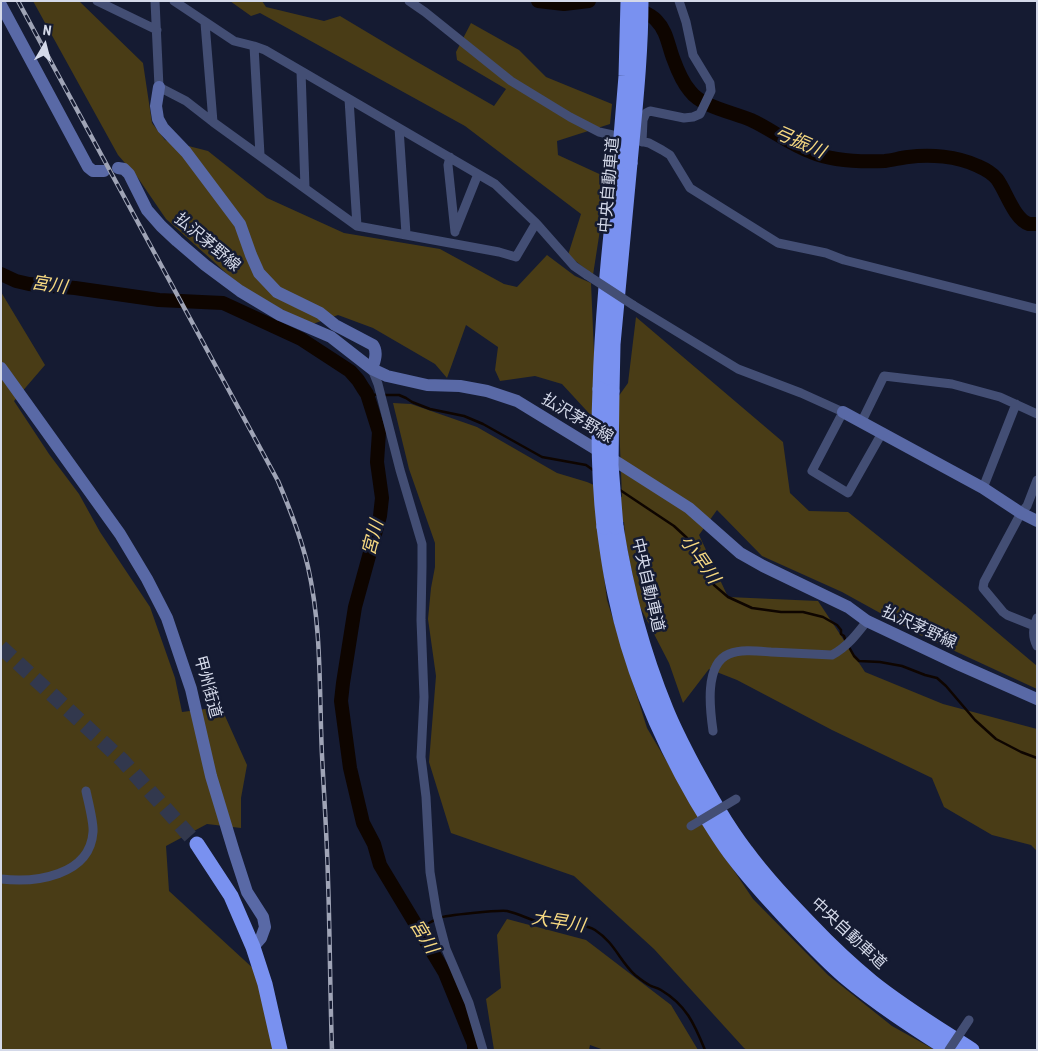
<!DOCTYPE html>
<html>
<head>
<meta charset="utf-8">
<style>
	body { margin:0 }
	#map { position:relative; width:1038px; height:1051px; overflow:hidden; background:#151b32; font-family:"Roboto Condensed",sans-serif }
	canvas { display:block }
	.frame { position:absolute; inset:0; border:2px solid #d4d9e9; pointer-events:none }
	.north { position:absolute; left:20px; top:20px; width:50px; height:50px; -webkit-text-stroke:4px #151b32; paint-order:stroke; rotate:8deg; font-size:14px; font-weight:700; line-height:20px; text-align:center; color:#d4d9e9 }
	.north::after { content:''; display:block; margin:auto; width:18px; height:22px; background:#d4d9e9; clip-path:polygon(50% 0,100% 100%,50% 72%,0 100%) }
</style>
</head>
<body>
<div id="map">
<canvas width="1038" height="1051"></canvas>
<div class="frame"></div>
<div class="north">N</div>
</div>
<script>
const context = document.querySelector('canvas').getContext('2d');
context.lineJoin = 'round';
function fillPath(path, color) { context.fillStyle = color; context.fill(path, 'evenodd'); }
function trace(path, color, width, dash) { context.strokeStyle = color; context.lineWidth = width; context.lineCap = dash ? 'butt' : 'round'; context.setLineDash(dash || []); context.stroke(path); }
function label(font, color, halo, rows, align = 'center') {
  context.font = font + ' "Roboto Condensed","Noto Sans JP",sans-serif'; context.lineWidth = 5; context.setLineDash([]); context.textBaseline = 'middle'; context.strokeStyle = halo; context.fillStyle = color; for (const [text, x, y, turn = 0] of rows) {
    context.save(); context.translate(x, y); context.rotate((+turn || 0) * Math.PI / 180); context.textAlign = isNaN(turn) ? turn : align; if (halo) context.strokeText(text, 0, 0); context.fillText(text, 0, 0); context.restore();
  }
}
fillPath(new Path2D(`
	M33 1H79L143 63 152 123 165 140 208 151 267 198 344 233 440 249 504 284 517 287 547 255 575 276 591 283 597 422 562 384 535 376 500 381 495 370 498 347 466 325 447 378 435 364 373 328 338 315 310 325 240 286 213 261 166 219 138 178 118 155Z
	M230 1H262L266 7 324 21 340 16 412 59 494 106 506 89 457 60 456 52 471 23 519 50 546 77 612 104 610 124 557 141 558 155 608 178 593 275 568 255 581 214 465 126 260 13 251 16Z
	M1 292 45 365 14 401 49 454 79 494 100 532 150 607 175 678 182 712 221 707 247 765 241 798V828L207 824 166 846 169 891 256 971 274 1050H1Z
	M636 317 783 442 790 493 809 511 848 512 966 606 1037 666V689L920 635 842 592 762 556 717 510 699 535 728 597 818 601 865 672 943 704 1037 729V851L1031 845 992 835 944 807 932 778 832 730 737 680 709 669 683 703 669 663 638 603 625 538 624 522 597 521 607 600 647 728 710 835 753 899 828 975 892 1026 935 1050H747L744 1048 654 949 574 876 451 833 429 762 436 676 428 619 431 588 435 567V543L409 469 393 403 411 404 477 427 557 473 587 482 622 497 618 397 628 383Z
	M507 919 586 940 671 1005 698 1050H604L590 1045 589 1050H494L486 999 501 988 497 935Z`), '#493c16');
trace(new Path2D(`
	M367 394 378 395
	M383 395H399L406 398 412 402 430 409 464 416 483 424 542 457 586 465 593 470
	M620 490 674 526 687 538 701 565 714 585 728 597 752 608 781 612H803L823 617 837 625 841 630V634L844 636 846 642
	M849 647 854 656 859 661 880 662 902 666 925 675 937 678 946 686 975 720 996 739 1021 752 1037 758
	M419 928C426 925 432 921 439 918 446 915 499 910 507 911 521 914 533 922 547 924 560 925 584 923 595 930 615 943 619 960 635 975 640 979 645 983 651 986 654 987 658 988 661 990 686 1005 694 1023 705 1050`), '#0e0500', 2.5);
trace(new Path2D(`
	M538 1 564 4 589 1
	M633 7C641 11 651 14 656 20 667 31 668 45 673 58 677 69 682 82 690 91 702 107 732 112 751 120 771 129 789 144 811 152 832 161 862 162 885 161 893 160 900 158 908 157 930 154 957 156 978 166 985 169 992 173 997 179 1006 191 1014 219 1029 224 1032 224 1034 224 1037 224
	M1 274 16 281 29 284 75 288 159 300 223 303 301 339 350 371 358 380 363 388 367 394 379 432 377 462 382 498 380 516 355 607 343 683 341 701 350 768 363 823 374 844 380 865 445 973 474 1044V1050`), '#0e0500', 14);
trace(new Path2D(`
	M1 647 122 760 197 844`), '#32384d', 15, [15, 8]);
trace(new Path2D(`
	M97 1 157 30
	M155 1 159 87 186 101 213 122 357 226 499 252 516 257 536 223
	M174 1 234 41 254 46 265 50 495 184 536 223 574 266 587 275
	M409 1 425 12 511 81 570 117 599 132 649 143 662 150 670 155 690 188 778 243 826 253 844 260 1037 309
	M205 23 213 122
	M254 46 260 155
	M301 71 305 188
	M349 99 357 226
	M399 128 406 234
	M642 142 643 120 646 113 650 111 684 118 693 117 700 114 711 91 710 83 693 55 686 22 679 1
	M450 157 448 165 455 232
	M456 229 478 174
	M633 305 738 369 801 393 843 412 812 471 848 493 882 433
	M372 369 378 384 400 470 422 544V567L421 620 424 697 421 757 426 797 430 872 437 915 446 949 469 1003 483 1050
	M861 423 884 376 952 384 1000 397 1037 414
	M1037 480 1027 506 1021 513 984 582 983 588 1003 612 1007 615 1037 627
	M983 488 1016 404
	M1037 618C1033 628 1032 636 1037 646
	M713 731C710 710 704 664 729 654 742 649 757 651 771 652 791 653 812 654 832 655 847 647 857 634 867 621
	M1 879C35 883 90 876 93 832 94 823 88 801 86 791`), '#434e74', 9);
trace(new Path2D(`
	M1 5 88 167 93 171H104
	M159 87 156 106 158 119 163 128 186 152 240 224 251 255 259 273 277 292 320 313 335 325 373 345C378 352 375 361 372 369
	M118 168 124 169 129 174 147 210 161 226 177 241 205 265 240 291 280 315 331 337 372 369 387 376 427 385 460 386 487 391 517 401 620 464 689 508 740 553 763 566 848 607 867 621 960 665 1037 699
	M1 368 120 534 147 579 167 618 191 689 211 776 234 852 247 892 263 917 265 927 261 938 253 947
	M843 412 983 488 1021 513 1037 521`), '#5969a6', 12);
trace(new Path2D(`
	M600 389C602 313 610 237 619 161
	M612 391 613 344 630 163
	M604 527C607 550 610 572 615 594 630 667 659 736 696 800 708 820 719 839 733 857 749 878 767 898 785 917 804 937 823 958 844 976 876 1003 913 1027 949 1050
	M616 527C626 589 642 651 666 709 674 729 684 748 694 767 710 796 726 825 746 851 765 877 788 901 811 925 830 945 850 964 872 982 903 1007 938 1028 972 1050
	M197 844 231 896 253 947 265 984 280 1050`), '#7991f0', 15);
const rail = new Path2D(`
	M18 1 278 481C290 509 301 537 308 567 322 628 319 692 322 755 324 796 327 838 328 880 330 936 330 993 332 1050`);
trace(rail, '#9fa4b6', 4.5);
trace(rail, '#151b32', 2.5, [8]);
trace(new Path2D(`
	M587 275 633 305
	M691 826 736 799
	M949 1050 969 1020`), '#434e74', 9);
trace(new Path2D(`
	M619 161 626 76 628 1
	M630 163C635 109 641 55 641 1
	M600 389C598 435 599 481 604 527
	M612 391 611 465 616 527`), '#7991f0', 15);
label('16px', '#d4d9e9', '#151b32', [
	["中央自動車道",610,185,-85],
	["払沢茅野線",207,243,40],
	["払沢茅野線",577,419,31],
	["中央自動車道",647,585,77],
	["払沢茅野線",919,628,25],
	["甲州街道",207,687,75],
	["中央自動車道",848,934,43]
]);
label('italic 18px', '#f7d981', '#151b32', [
	["弓振川",799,143,24],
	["宮川",49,286,9],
	["宮川",374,538,-75],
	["小早川",699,560,55],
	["大早川",558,923,9],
	["宮川",423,937,59]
]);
</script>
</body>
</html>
